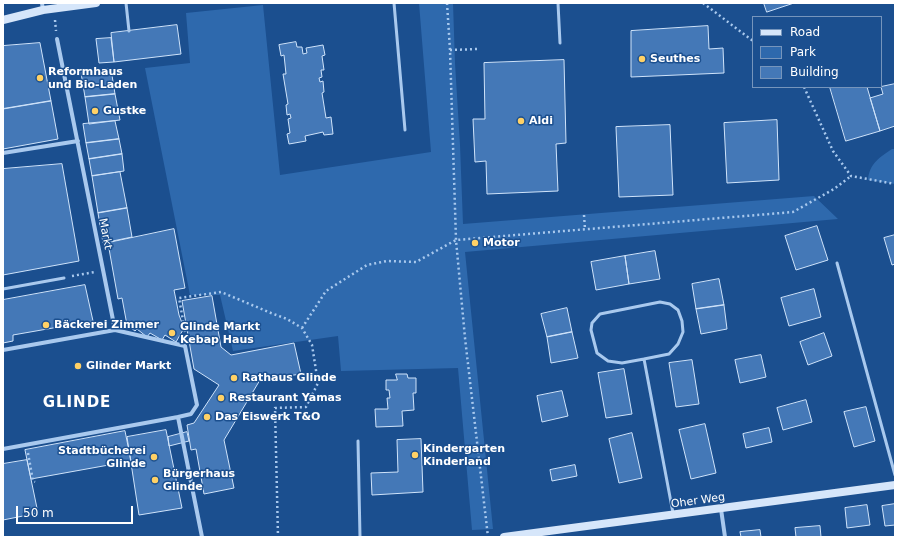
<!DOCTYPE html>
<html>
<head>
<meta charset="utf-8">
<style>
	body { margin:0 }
	#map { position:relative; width:898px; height:540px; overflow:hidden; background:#1b4f8f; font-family:"DejaVu Sans",sans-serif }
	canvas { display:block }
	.frame { position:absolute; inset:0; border:4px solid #fff; pointer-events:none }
	.legend { position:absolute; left:752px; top:16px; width:130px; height:72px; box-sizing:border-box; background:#1b4f8f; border:1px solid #7695bc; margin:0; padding:5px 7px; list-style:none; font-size:12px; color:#fff }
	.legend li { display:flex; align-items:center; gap:8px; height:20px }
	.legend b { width:20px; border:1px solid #7695bc }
	.scale { position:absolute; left:16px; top:506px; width:117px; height:18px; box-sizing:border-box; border:2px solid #fff; border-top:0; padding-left:5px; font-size:12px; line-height:14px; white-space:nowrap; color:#fff; -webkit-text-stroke:3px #1b4f8f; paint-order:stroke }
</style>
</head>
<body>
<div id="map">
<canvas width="898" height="540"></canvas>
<div class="frame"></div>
<ul class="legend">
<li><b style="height:5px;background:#d6e6fa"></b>Road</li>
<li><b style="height:11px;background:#2e69ad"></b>Park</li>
<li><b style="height:11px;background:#4478b7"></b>Building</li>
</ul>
<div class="scale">50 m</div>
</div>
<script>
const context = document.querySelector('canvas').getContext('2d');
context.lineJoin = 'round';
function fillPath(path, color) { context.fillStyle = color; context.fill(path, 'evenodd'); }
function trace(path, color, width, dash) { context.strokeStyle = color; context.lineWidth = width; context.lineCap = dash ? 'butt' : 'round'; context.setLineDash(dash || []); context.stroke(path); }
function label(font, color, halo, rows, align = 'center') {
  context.font = font + ' "DejaVu Sans",sans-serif'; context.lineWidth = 3; context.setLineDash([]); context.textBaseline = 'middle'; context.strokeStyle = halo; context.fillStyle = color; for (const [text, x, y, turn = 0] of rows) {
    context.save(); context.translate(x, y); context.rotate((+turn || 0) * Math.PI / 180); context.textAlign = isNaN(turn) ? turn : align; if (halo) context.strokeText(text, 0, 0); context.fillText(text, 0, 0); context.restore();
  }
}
fillPath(new Path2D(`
	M419 3H453L455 63 460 145 463 224 814 196 838 219 465 252 493 529 472 530 458 368 341 371 338 336 233 351 220 295H190L145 68 190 63 186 13 263 5 280 175 431 152Z
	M892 149H895V184L868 180C869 164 880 157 892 149Z`), '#2e69ad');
const building = new Path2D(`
	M764 3H794L767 12Z
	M177 25 181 54 114 62 111 33Z
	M708 26 709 49 723 48 724 73 631 77V31Z
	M111 38 114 62 99 63 96 39Z
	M296 42 297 47H302L303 54 307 53 306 48 323 45 325 55 322 56 324 70H321L322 77 319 78 320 82 323 81 324 92 322 93 326 118 331 117 333 134 324 135 323 132 305 136 306 141 289 144 287 134 290 133 288 119 291 118 290 114 287 115 286 105 288 104 283 74H286L284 55 281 56 279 45Z
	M40 43 51 101 3 109V46Z
	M564 60 566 143 556 144 558 191 487 194 486 161 475 162 473 119H485L484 63Z
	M111 69 115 94 85 97 81 73Z
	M895 84V126L880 131 870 98 883 94 881 87Z
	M830 87H867L880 131 846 141Z
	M115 94 120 120 89 124 85 97Z
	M51 101 58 139 3 149V109Z
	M777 120 779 180 727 183 724 123Z
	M115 121 119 139 86 143 83 124Z
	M670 125 673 195 619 197 616 127Z
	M119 139 122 154 89 159 86 143Z
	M122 154 124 171 92 176 89 159Z
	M62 164 79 261 3 275V169Z
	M120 172 127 208 98 213 92 176Z
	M127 208 132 237 103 243 98 213Z
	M817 226 828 260 796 270 785 236Z
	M174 229 185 288 174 290 179 315 184 328 176 342 165 335 162 340 150 333 147 337 137 329 135 331 127 325 122 298 118 299 108 243Z
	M895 235V264L892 265 884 238Z
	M655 251 660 279 629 284 625 256Z
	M625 256 629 284 596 290 591 262Z
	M719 279 724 305 696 309 692 284Z
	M85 285 93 321 13 335V341L3 343V300Z
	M814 289 821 317 789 326 781 298Z
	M212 296 221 347 231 355 294 343 301 374 260 380 224 440 234 488 204 494 196 449 191 450 187 425 194 423 219 385 194 369 182 301Z
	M724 305 727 329 701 334 696 309Z
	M567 308 572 332 547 337 541 314Z
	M572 332 578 358 551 363 547 337Z
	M824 333 832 356 808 365 800 342Z
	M761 355 766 377 740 383 735 360Z
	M692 360 699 404 676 407 669 363Z
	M624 369 632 414 606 418 598 373Z
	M396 374H407L408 378H416V393H413L414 410 402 411 403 426 376 427 375 409H388L387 398H390L389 390H386V380H397Z
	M562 391 568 416 542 422 537 396Z
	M806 400 812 422 783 430 777 408Z
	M866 407 875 441 854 447 844 412Z
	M705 424 716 473 691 479 679 430Z
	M769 428 772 442 746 448 743 434Z
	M166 430 182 508 139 515 127 437Z
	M125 431 131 461 31 479 25 450Z
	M187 432 189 441 169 446 168 437Z
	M632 433 642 478 619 483 609 439Z
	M421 439 423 492 372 495 371 473 398 472 397 440Z
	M27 460 38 513 3 520V464Z
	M575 465 577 476 552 481 550 470Z
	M895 504V525L885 526 882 506Z
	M867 505 870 525 847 528 845 508Z
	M820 526 821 537H796L795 528Z
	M760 530 761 537H741L740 532Z`);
fillPath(building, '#4478b7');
trace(building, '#cfe3fa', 1);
trace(new Path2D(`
	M447 3 450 50 456 240 465 338 488 537
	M703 3 753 41
	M55 20 56 31
	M450 50 478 49
	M804 87 833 151 851 176 895 184
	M584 215 585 229
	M72 276 95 272
	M302 328 326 291 367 265 387 261 416 262 456 240 793 212 834 189 851 176
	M186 337 179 298 221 292 271 313 287 319 302 328 312 345 318 383 306 407 275 408 278 537
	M28 453 33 481 35 482`), '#a9c9ee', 2.5, [2, 3]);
trace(new Path2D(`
	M126 3 129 31
	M394 3 405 130
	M558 3 560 43
	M837 263 895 475
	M3 289 64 278
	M644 359 622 363 608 361 597 353 591 330 592 323 600 314 660 302 670 304 678 310 682 321 683 332 678 344 669 354 644 359 673 513
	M358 441 360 537`), '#a9c9ee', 3);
trace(new Path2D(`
	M42 3 43 10
	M57 39 115 330 185 346 197 405 191 414 178 417 202 537
	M3 153 78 141
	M3 350 115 330
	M3 449 178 417
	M721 509 725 537`), '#a9c9ee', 4);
trace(new Path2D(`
	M3 20 43 10 96 3
	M504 537 895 485`), '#d6e6fa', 8);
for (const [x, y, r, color] of [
	[642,59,4,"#ffd166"],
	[40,78,4,"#ffd166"],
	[95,111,4,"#ffd166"],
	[521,121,4,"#ffd166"],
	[475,243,4,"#ffd166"],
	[46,325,4,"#ffd166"],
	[172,333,4,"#ffd166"],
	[78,366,4,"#ffd166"],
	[234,378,4,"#ffd166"],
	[221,398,4,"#ffd166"],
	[207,417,4,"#ffd166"],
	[415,455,4,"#ffd166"],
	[154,457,4,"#ffd166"],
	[155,480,4,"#ffd166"]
]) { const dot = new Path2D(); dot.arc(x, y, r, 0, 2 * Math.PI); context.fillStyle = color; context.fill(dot); trace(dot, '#1b4f8f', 1.5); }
label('bold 11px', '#fff', '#1b4f8f', [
	["Seuthes",650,59],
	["Reformhaus",48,72],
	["und Bio-Laden",48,85],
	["Gustke",103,111],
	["Aldi",529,121],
	["Motor",483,243],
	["Bäckerei Zimmer",54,325],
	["Glinde Markt",180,327],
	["Kebap Haus",180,340],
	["Glinder Markt",86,366],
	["Rathaus Glinde",242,378],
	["Restaurant Yamas",229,398],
	["Das Eiswerk T&O",215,417],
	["Kindergarten",423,449],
	["Kinderland",423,462],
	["Stadtbücherei",146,451,"right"],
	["Glinde",146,464,"right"],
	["Bürgerhaus",163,474],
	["Glinde",163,487]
], 'left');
label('11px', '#fff', '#1b4f8f', [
	["Markt",105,234,79],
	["Oher Weg",698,501,-8]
]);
context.letterSpacing = '1px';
label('bold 15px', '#fff', '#1b4f8f', [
	["GLINDE",77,403]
]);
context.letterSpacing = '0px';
</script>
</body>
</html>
